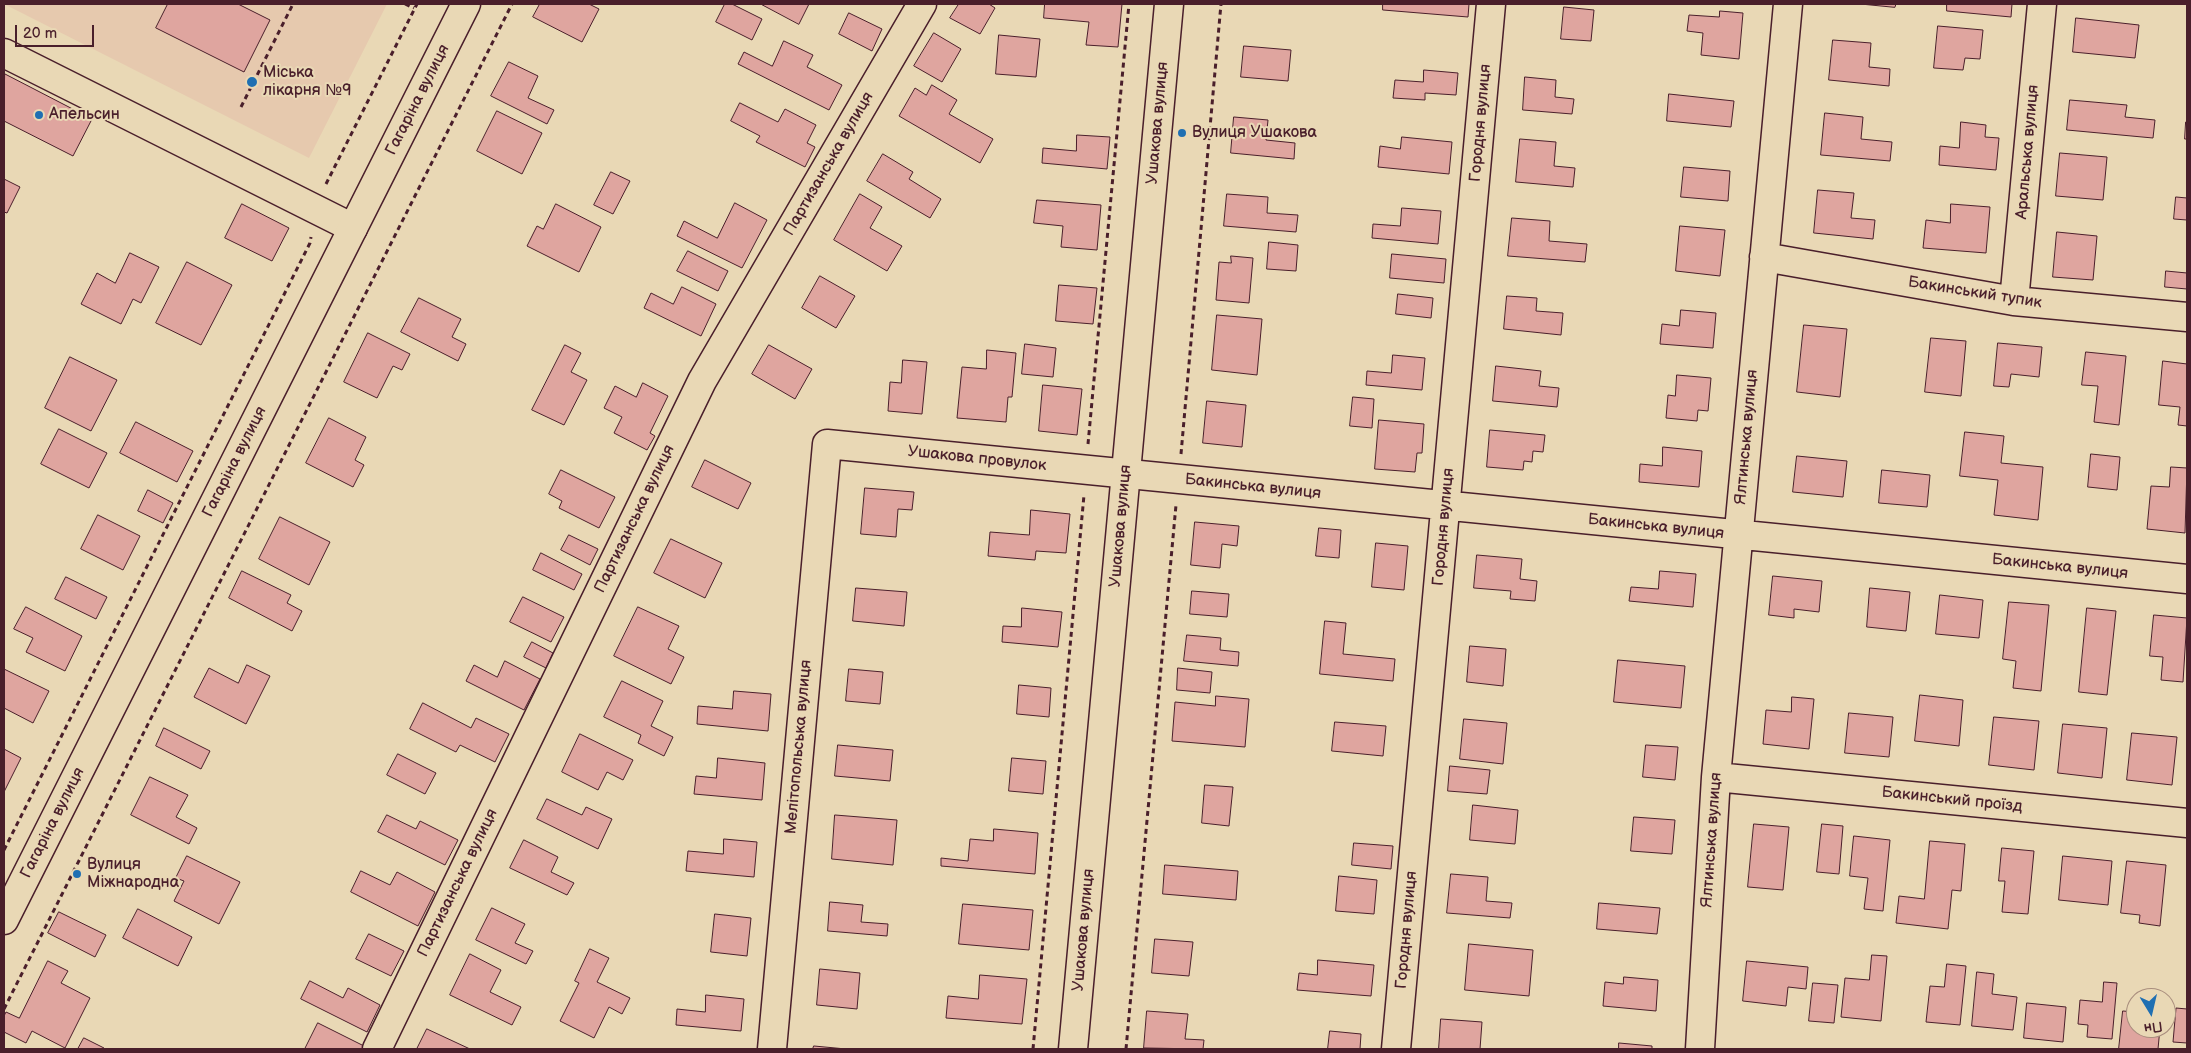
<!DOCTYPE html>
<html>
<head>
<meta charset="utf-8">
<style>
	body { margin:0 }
	#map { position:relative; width:2191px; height:1053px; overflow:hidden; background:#e9d8b5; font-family:"Balsamiq Sans",sans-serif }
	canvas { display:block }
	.frame { position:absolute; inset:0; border:5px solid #4a1f2b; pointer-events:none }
	.north { position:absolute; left:2126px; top:988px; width:50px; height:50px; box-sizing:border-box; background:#e9d8b5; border:1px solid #a98e7e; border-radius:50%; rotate:171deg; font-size:14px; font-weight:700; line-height:20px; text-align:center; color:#4a1f2b }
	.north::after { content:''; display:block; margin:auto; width:18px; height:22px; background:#1f6fb2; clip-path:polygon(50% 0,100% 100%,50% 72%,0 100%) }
	.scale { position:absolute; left:15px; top:25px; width:79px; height:22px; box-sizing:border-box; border:2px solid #4a1f2b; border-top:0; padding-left:6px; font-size:15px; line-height:18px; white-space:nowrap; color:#4a1f2b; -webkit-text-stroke:4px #e9d8b5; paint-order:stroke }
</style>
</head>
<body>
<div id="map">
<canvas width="2191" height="1053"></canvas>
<div class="frame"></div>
<div class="north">Пн</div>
<div class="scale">20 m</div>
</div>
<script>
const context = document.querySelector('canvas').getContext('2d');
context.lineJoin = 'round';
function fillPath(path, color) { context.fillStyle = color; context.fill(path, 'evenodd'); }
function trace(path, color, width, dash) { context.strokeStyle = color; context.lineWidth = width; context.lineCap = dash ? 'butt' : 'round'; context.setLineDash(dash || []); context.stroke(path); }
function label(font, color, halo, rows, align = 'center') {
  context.font = font + ' "Balsamiq Sans",sans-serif'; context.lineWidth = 4; context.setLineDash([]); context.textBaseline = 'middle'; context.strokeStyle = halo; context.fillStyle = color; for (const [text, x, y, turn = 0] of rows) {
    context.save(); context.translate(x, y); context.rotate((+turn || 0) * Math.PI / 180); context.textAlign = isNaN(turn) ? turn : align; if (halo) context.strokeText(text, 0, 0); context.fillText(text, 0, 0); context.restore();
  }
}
fillPath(new Path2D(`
	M4 4H387L309 158Z`), '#e6c9ae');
const building = new Path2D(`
	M168 4H238L270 20 244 72 156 28Z
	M540 4H589L599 9 582 42 533 17Z
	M725 4H732L762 19 752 40 716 22Z
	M761 4H809L799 24Z
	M959 4H989L995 8 980 34 950 18Z
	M1045 4H1122L1118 47 1086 45 1089 22 1044 18Z
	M1383 4H1469L1468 17 1383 10Z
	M1861 4H1896L1895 7Z
	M1947 4H2012L2011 17 1947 11Z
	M1564 7 1594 10 1591 41 1561 39Z
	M1720 11 1743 13 1739 59 1701 55 1703 33 1687 31 1689 15 1719 17Z
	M849 13 882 29 872 51 839 34Z
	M2076 18 2139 25 2135 58 2073 52Z
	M1938 26 1983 30 1980 59 1965 58 1963 70 1934 68Z
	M934 33 961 49 942 82 914 66Z
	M999 35 1040 39 1036 77 996 74Z
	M1833 40 1871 43 1869 67 1890 69 1889 86 1829 80Z
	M784 41 813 55 807 67 842 85 829 110 738 64 744 52 772 66Z
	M1244 46 1291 50 1288 81 1241 77Z
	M509 62 538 76 528 98 554 110 547 124 491 96Z
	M1424 70 1458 73 1456 95 1425 93V100L1393 98 1395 80 1423 82Z
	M5 74 92 119 73 156 4 121Z
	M1525 77 1556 80 1555 97 1574 99 1572 114 1523 110Z
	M932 85 957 100 949 114 993 139 980 163 899 116 915 88 926 95Z
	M1669 94 1734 101 1731 127 1667 121Z
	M2070 100 2127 105 2125 117 2155 120 2153 138 2067 130Z
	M740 103 778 122 785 109 816 125 807 143 815 147 805 167 756 142 760 136 731 121Z
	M497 111 542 133 522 174 477 151Z
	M1825 113 1863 117 1861 139 1892 142 1890 161 1821 155Z
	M1234 117 1268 120 1266 140 1295 143 1294 159 1231 153Z
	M1961 122 1986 125 1985 137 1999 138 1996 170 1939 165 1940 146 1959 148Z
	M2186 122H2187V139H2185Z
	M1077 135 1110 137 1107 169 1042 163 1043 148 1076 151Z
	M1402 137 1452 142 1449 174 1378 167 1380 146 1400 149Z
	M1520 139 1556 142 1554 166 1575 168 1573 187 1516 182Z
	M2060 153 2107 157 2103 200 2056 196Z
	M883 154 913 172 909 179 941 199 930 218 867 181Z
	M1684 167 1730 171 1728 201 1681 197Z
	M611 172 630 181 613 214 594 205Z
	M4 179 20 187 7 213 4 212Z
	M1818 190 1854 193 1851 218 1875 220 1873 239 1814 233Z
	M860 194 882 207 870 228 902 246 887 271 834 240Z
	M1227 194 1268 197 1267 213 1298 215 1296 232 1224 226Z
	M2176 197 2187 198V220L2174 219Z
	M1037 200 1101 205 1097 250 1061 247 1063 226 1034 223Z
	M735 203 767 220 742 268 677 236 684 221 717 238Z
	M242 204 289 228 272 261 225 238Z
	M556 204 601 227 579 272 527 246 537 226 543 229Z
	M1951 204 1990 207 1986 253 1923 248 1926 220 1950 223Z
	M1402 208 1441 211 1438 244 1372 238 1373 224 1400 226Z
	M1512 218 1550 221 1549 241 1587 244 1585 262 1508 256Z
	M1680 226 1725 230 1720 276 1676 271Z
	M2057 232 2097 236 2093 280 2053 277Z
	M1269 242 1298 245 1296 271 1267 269Z
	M688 251 728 271 718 291 677 271Z
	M130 253 159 267 141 303 133 299 121 324 81 304 97 273 115 283Z
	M1392 254 1446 259 1444 283 1390 278Z
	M1231 256 1253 258 1249 303 1216 300 1219 262 1231 263Z
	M187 262 232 285 201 345 156 323Z
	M2166 271 2187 273V289L2165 287Z
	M820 276 855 296 836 328 802 308Z
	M1059 285 1097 288 1093 324 1056 321Z
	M682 287 716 304 701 336 644 308 651 293 673 304Z
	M1398 294 1433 298 1431 318 1396 314Z
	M1507 296 1537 298 1536 311 1563 313 1561 335 1504 329Z
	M419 298 461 319 452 337 466 344 458 361 401 332Z
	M1681 310 1716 313 1713 348 1660 344 1662 324 1679 326Z
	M1217 315 1262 319 1257 375 1212 370Z
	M1804 325 1847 329 1840 397 1797 392Z
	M368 333 410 354 402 370 393 366 377 398 344 382Z
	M1931 338 1966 341 1961 396 1925 392Z
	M1998 343 2042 347 2039 377 2011 374 2009 387 1994 386Z
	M1025 344 1056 348 1053 377 1022 374Z
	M565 345 581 353 571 372 587 380 564 425 532 410Z
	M769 345 812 369 795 399 752 374Z
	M987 350 1016 353 1012 397H1008L1006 422 957 418 962 367 986 369Z
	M2086 352 2126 356 2119 425 2094 422 2098 386 2082 385Z
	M1393 355 1425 358 1422 390 1366 385 1367 371 1391 373Z
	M70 357 117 380 91 431 45 408Z
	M903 360 927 362 922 414 888 411 890 382 901 383Z
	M2163 361 2187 364V426L2178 425 2180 407 2159 405Z
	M1496 366 1541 371 1539 386 1559 388 1557 407 1493 401Z
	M1677 375 1711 378 1708 411 1698 410 1697 421 1666 418 1668 395 1675 396Z
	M643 383 668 396 650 433 655 436 647 450 614 433 622 417 604 408 615 386 636 397Z
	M1043 385 1082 389 1077 435 1039 431Z
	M1353 397 1374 399 1372 428 1350 426Z
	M1207 401 1246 405 1242 447 1203 443Z
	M329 418 366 437 355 460 364 465 353 487 306 463Z
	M1379 420 1424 424 1422 453H1417L1415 472 1375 469Z
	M136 422 193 451 177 482 120 453Z
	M59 429 107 453 89 488 41 464Z
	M1490 430 1545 435 1543 452 1533 451 1532 462 1524 461 1523 470 1487 467Z
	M1965 432 2004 436 2001 463 2043 467 2038 520 1994 515 1998 480 1960 476Z
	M1663 447 1702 451 1699 487 1639 482 1640 464 1662 466Z
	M2091 454 2120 457 2117 490 2088 487Z
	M1797 456 1847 461 1843 497 1793 492Z
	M705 460 751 483 738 509 692 487Z
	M2171 467 2187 468 2185 533 2147 529 2151 486 2169 487Z
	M561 470 615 497 599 528 559 508 562 501 549 494Z
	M1882 470 1930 475 1927 507 1879 503Z
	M865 488 914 492 912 510 898 509 896 537 861 534Z
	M148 490 173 503 163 523 138 511Z
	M1031 510 1070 514 1066 553 1036 551 1035 560 988 556 990 532 1029 535Z
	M98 515 140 536 123 570 81 549Z
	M280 517 330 542 309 585 259 559Z
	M1195 522 1239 526 1237 546 1222 544 1220 568 1191 565Z
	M1319 528 1341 530 1339 558 1316 556Z
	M569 535 598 549 590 565 561 550Z
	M671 539 722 563 705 598 654 573Z
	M1376 543 1408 546 1404 590 1372 587Z
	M541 553 582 574 574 590 533 570Z
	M1477 555 1522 559 1520 579 1537 581 1535 601 1510 599 1511 591 1474 588Z
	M242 571 291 595 287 603 302 611 292 631 229 598Z
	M1660 571 1696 574 1693 607 1629 601 1631 587 1658 589Z
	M1773 576 1822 581 1819 612 1794 609V618L1769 615Z
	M66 577 107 597 96 619 55 599Z
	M856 588 907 592 904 626 853 621Z
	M1870 588 1910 592 1906 631 1867 627Z
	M1192 591 1229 594 1227 617 1190 614Z
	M1940 595 1983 600 1979 638 1936 634Z
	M523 597 564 617 551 642 510 622Z
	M2009 602 2049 605 2041 691 2013 688 2016 661 2003 659Z
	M26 607 82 636 65 671 26 652 33 638 14 629Z
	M638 607 679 626 668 649 684 657 671 684 614 656Z
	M1022 608 1062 612 1058 647 1002 642 1003 626 1021 627Z
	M2087 608 2116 611 2107 695 2079 692Z
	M2154 615 2187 618 2183 682 2161 680 2163 657 2150 656Z
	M1325 621 1346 623 1343 654 1395 659 1393 681 1320 674Z
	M1187 635 1221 638 1220 650 1239 652 1238 666 1184 661Z
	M532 642 553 653 546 668 524 657Z
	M1470 646 1506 649 1503 686 1467 682Z
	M1618 660 1685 666 1681 708 1614 702Z
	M505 661 540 679 524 710 466 681 474 665 497 677Z
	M247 665 270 676 246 724 194 697 209 668 238 683Z
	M1178 668 1212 672 1210 693 1177 690Z
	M4 669 49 691 33 723 4 708Z
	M849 669 883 672 880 704 846 701Z
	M622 681 663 701 651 726 673 737 664 756 638 743 641 735 604 717Z
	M1019 685 1051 688 1049 717 1017 714Z
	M734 691 771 694 768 731 697 724 698 706 732 709Z
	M1920 695 1963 700 1959 746 1915 741Z
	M1216 696 1249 699 1245 747 1172 741 1175 702 1215 706Z
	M1792 697 1814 699 1809 749 1763 744 1766 710 1791 712Z
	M423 703 471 728 476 718 509 734 495 762 460 745 456 752 410 729Z
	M1849 713 1893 717 1889 757 1845 753Z
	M1994 717 2039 721 2034 770 1989 765Z
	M1464 719 1507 723 1503 764 1460 759Z
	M1335 722 1386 726 1383 756 1332 751Z
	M2063 724 2107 728 2102 778 2058 773Z
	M164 728 210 751 201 769 156 746Z
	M2132 733 2177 737 2172 785 2127 780Z
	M580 734 633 760 623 780 607 772 598 790 562 772Z
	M838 745 893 750 890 781 835 776Z
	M1646 745 1678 747 1675 780 1643 777Z
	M4 749 21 758 4 792Z
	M398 754 436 773 425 794 387 775Z
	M718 758 765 763 762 800 694 794 696 776 716 778Z
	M1012 758 1046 761 1043 794 1009 791Z
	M1450 766 1490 770 1487 794 1448 791Z
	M150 777 188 795 176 817 197 828 189 844 131 815Z
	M1205 785 1233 787 1229 826 1202 823Z
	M547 799 582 815 586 807 612 819 598 849 537 819Z
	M1473 805 1518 810 1515 844 1470 840Z
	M387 815 416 829 420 821 458 840 445 865 378 832Z
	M835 815 897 820 893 865 832 859Z
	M1634 817 1675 820 1672 854 1631 851Z
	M1754 824 1789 827 1783 890 1748 887Z
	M1822 824 1843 826 1839 874 1817 872Z
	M994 829 1038 833 1035 874 941 866V858L968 861 970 839 993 841Z
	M1854 836 1890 840 1883 911 1864 909 1868 878 1850 876Z
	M724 839 757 842 754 877 686 871 688 851 723 854Z
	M524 840 558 857 551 872 574 883 567 895 510 868Z
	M1930 841 1965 844 1961 891 1952 890 1948 929 1896 923 1899 896 1924 899Z
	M1354 843 1393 846 1391 869 1352 865Z
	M2002 848 2034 851 2028 914 2002 912 2005 881H1999Z
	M187 856 240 882 219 924 174 901 184 881 176 878Z
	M2063 856 2112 861 2108 905 2059 900Z
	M2127 861 2166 865 2160 926 2139 923 2140 915 2121 913Z
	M1165 865 1238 871 1236 900 1163 894Z
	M361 871 390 885 397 872 435 892 418 926 351 892Z
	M1451 874 1488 877 1486 901 1512 903 1510 918 1447 913Z
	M1339 876 1377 880 1374 914 1336 911Z
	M830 902 863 905 861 922 888 924 887 936 828 931Z
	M1599 903 1660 908 1657 934 1597 929Z
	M963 904 1033 910 1029 950 959 944Z
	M492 908 525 924 515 943 533 951 526 964 476 940Z
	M138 909 192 937 178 966 123 938Z
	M59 912 106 935 95 957 48 933Z
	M715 914 751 918 747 956 711 952Z
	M369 934 404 951 391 976 356 959Z
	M1155 939 1193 942 1189 976 1152 973Z
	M1469 944 1533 950 1529 996 1465 990Z
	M590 949 609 958 597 982 630 998 622 1014 609 1007 594 1038 560 1021 579 983 575 981Z
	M470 954 501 970 490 992 521 1007 512 1025 450 995Z
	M1872 955 1887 956 1881 1021 1841 1017 1845 978 1869 980Z
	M1318 960 1374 965 1371 996 1297 990 1299 973 1317 975Z
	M48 961 68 971 61 983 90 998 65 1048 32 1031 26 1043 4 1032V1016L6 1012 19 1018Z
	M1747 961 1808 967 1806 989 1788 987 1786 1006 1743 1001Z
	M1947 964 1966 966 1960 1025 1926 1022 1930 986 1944 987Z
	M820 969 860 973 857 1009 817 1005Z
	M1977 972 1994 974 1992 994 2017 997 2013 1030 1972 1026Z
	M980 975 1027 979 1022 1024 946 1018 948 996 978 999Z
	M1624 977 1658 980 1656 1011 1603 1006 1605 982 1623 984Z
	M310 981 343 998 348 988 380 1005 367 1032 301 999Z
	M2104 982 2117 983 2112 1039 2087 1037 2088 1025 2078 1024 2080 1000 2102 1002Z
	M1813 983 1838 985 1834 1023 1809 1021Z
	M706 995 744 999 741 1031 676 1025 677 1009 705 1012Z
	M2027 1003 2066 1007 2063 1042 2024 1038Z
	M2187 1003V1043L2173 1042 2176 1008 2187 1009Z
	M1147 1011 1188 1014 1185 1039 1204 1040 1203 1049 1144 1048Z
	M2123 1011 2136 1012V1028H2160L2158 1049H2119Z
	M1441 1019 1482 1022 1480 1049H1439Z
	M318 1023 366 1047 365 1049H305Z
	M427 1029 470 1049H417Z
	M1330 1031 1361 1034 1360 1049H1328Z
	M84 1038 104 1048V1049H78Z
	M1619 1043 1652 1046V1049H1619Z
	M814 1046 846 1049H813Z`);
fillPath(building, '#dfa59f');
trace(building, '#4a1f2b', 1);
const street = new Path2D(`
	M4 53 353 228
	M1764 257 2014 301 2187 317
	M2014 301 2042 4
	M1716 777 2187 823
	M377 1049 702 381 922 4
	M772 1049 827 444 2187 579
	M1396 1049 1491 4
	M1700 1049 1716 777 1788 4`);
const secondary = new Path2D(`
	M4 920 466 4
	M1073 1049 1169 4`);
trace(street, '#4a1f2b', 31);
trace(secondary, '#4a1f2b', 31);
trace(new Path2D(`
	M405 4 414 8
	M241 107 293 4
	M326 184 417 4
	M1088 444 1129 4
	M1181 454 1221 4
	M4 850 310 243 311 237
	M4 1009 512 4
	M1033 1049 1084 495
	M1126 1049 1176 505`), '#4a1f2b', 3, [5, 4]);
trace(street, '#e9d8b5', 28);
trace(secondary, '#e9d8b5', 28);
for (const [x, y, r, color] of [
	[252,82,6,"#1f6fb2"],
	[39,115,5,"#1f6fb2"],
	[1182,133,5,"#1f6fb2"],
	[77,874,5,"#1f6fb2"]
]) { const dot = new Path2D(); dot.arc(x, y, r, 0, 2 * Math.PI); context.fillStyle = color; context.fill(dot); trace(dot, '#e9d8b5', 2); }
label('16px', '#4a1f2b', '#e9d8b5', [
	["Міська",263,73],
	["лікарня №9",263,91],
	["Апельсин",49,115],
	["Вулиця Ушакова",1192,133],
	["Вулиця",87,865],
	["Міжнародна",87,883]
], 'left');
label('16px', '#4a1f2b', '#e9d8b5', [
	["Гагаріна вулиця",418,100,-63],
	["Ушакова вулиця",1158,123,-85],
	["Городня вулиця",1481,123,-85],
	["Аральська вулиця",2028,152,-85],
	["Партизанська вулиця",829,164,-60],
	["Бакинський тупик",1975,293,9],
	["Ялтинська вулиця",1747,437,-85],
	["Ушакова провулок",977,459,6],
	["Гагаріна вулиця",235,462,-63],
	["Бакинська вулиця",1253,487,6],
	["Партизанська вулиця",635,519,-64],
	["Ушакова вулиця",1121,526,-85],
	["Городня вулиця",1444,527,-85],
	["Бакинська вулиця",1656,527,6],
	["Бакинська вулиця",2060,567,6],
	["Мелітопольська вулиця",799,747,-85],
	["Бакинський проїзд",1952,800,6],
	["Гагаріна вулиця",53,823,-63],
	["Ялтинська вулиця",1712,840,-86],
	["Партизанська вулиця",458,883,-64],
	["Ушакова вулиця",1084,930,-85],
	["Городня вулиця",1407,930,-85]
]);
</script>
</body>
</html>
